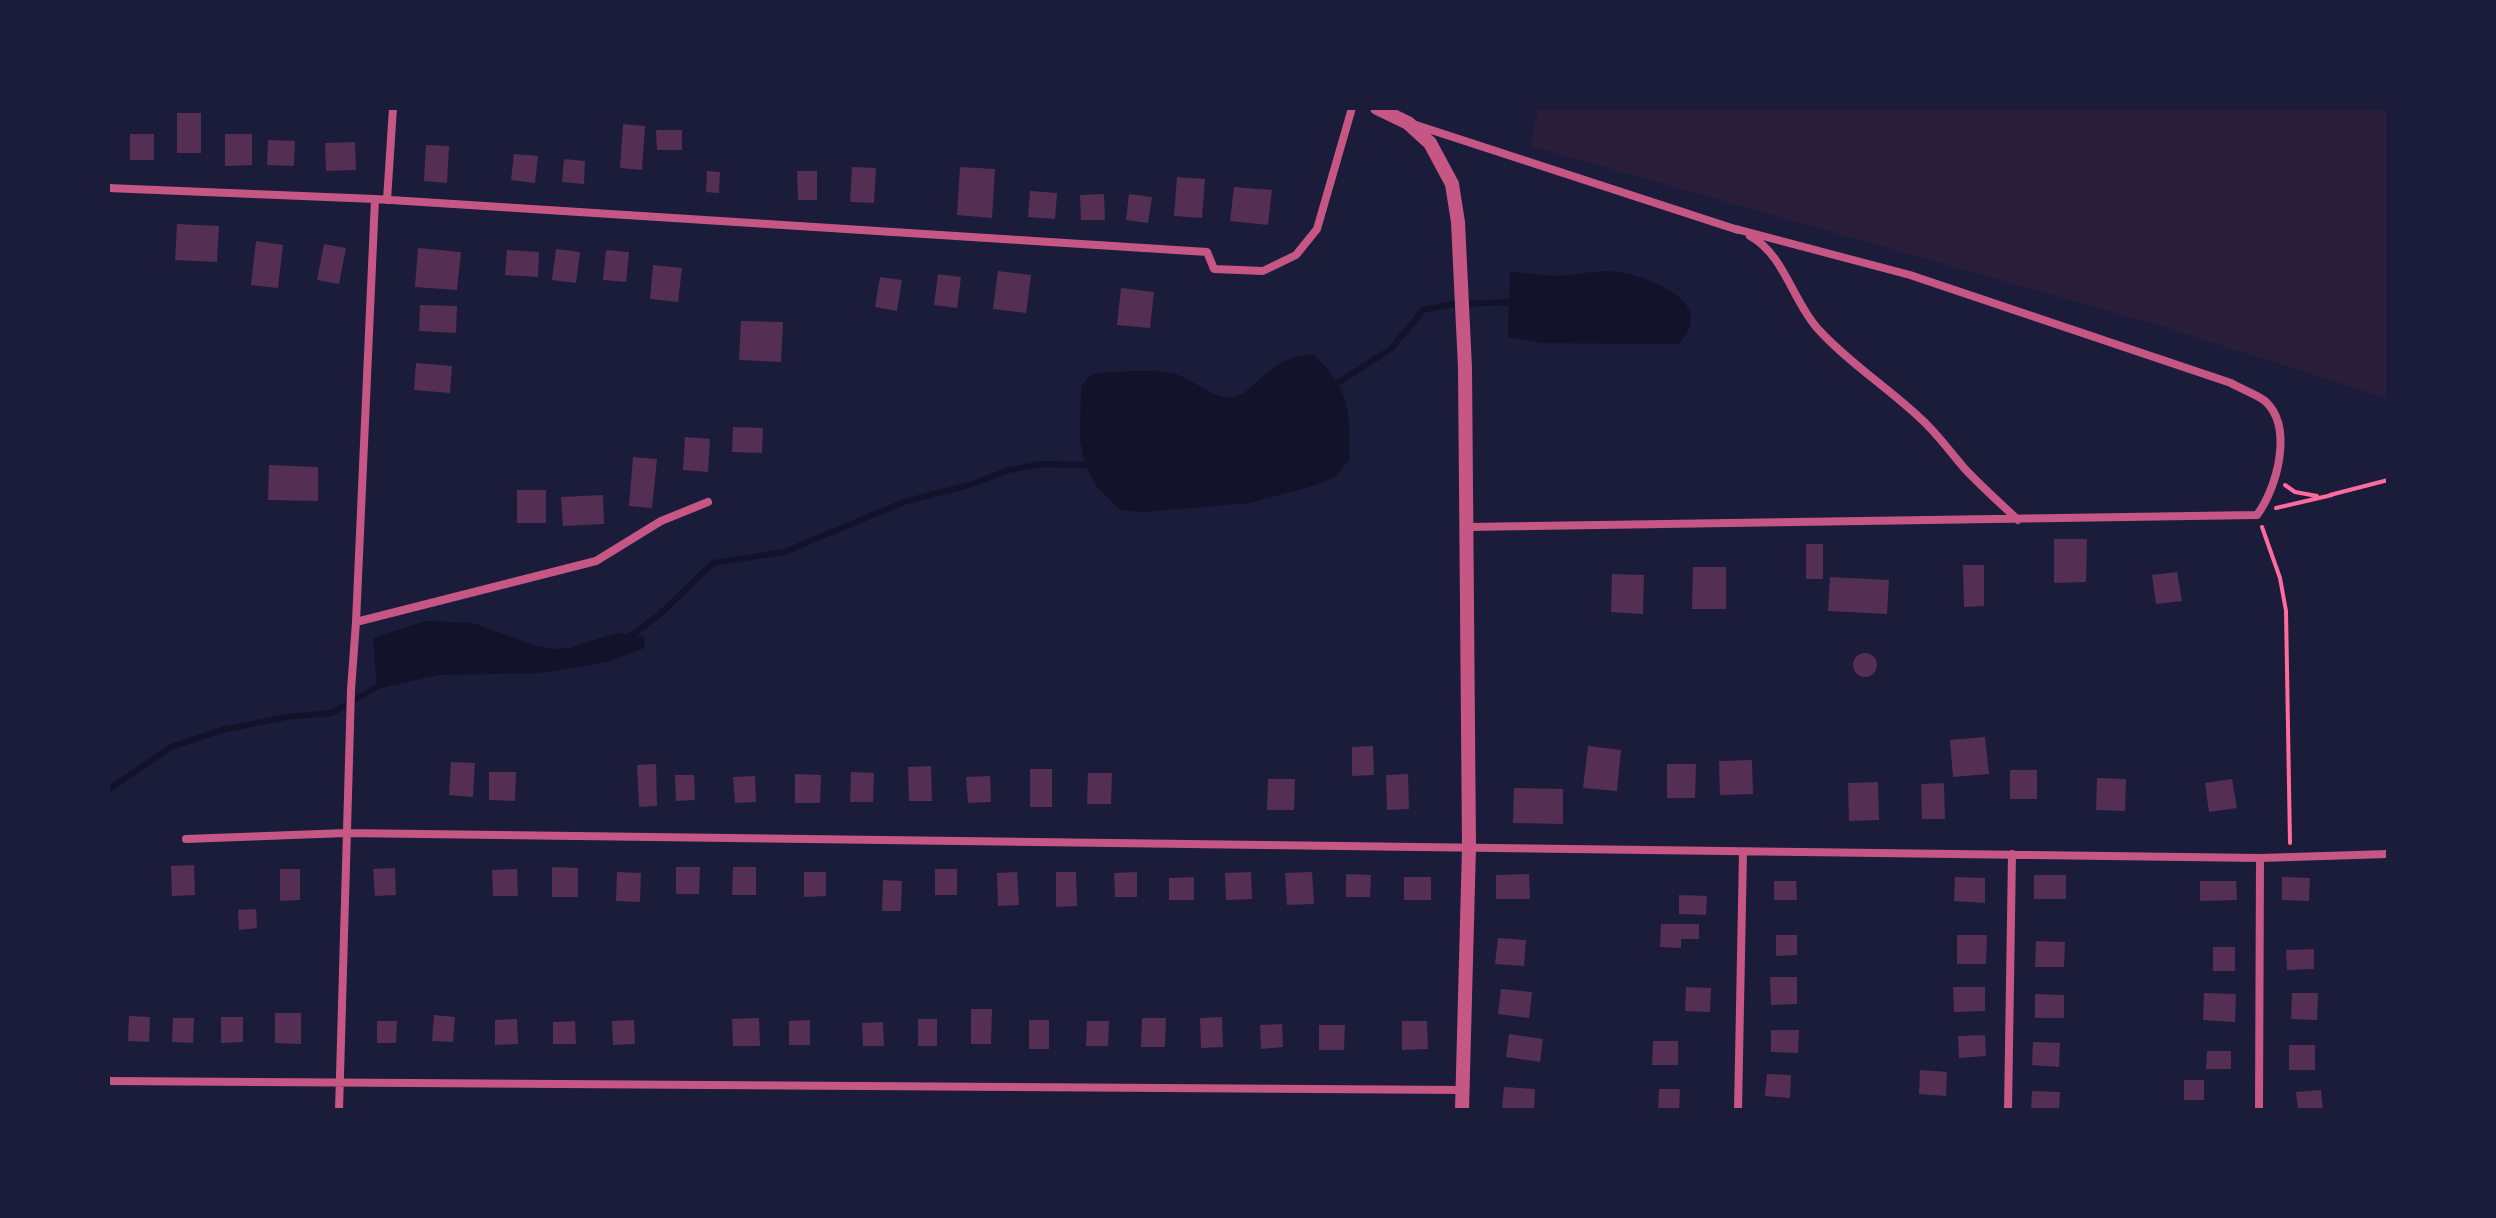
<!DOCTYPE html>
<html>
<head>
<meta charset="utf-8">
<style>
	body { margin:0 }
	#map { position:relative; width:2496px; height:1218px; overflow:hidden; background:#1b1b3a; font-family:Helvetica,sans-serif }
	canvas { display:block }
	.frame { position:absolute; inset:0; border:110px solid #1b1b3a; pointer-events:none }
</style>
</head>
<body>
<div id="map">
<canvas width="2496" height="1218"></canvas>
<div class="frame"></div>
</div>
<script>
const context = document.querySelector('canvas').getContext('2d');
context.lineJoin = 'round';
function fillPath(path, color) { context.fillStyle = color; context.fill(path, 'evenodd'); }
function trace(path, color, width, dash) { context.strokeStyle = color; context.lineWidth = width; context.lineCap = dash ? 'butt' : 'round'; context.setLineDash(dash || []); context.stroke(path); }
fillPath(new Path2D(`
	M1538 108H2388V399L2165 327 1531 146Z`), '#2a1e3b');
fillPath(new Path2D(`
	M1510 271C1524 273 1539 275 1553 276 1572 276 1591 271 1609 271 1632 272 1683 289 1690 312 1694 325 1687 335 1678 344L1541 343 1508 337Z
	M1314 355C1351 392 1350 410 1349 460L1335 477 1316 485 1249 503 1141 512 1120 510 1097 487 1085 465 1080 441 1081 386 1092 374C1115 372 1156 368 1178 375 1196 380 1214 401 1235 397 1243 395 1249 389 1255 383 1277 365 1284 356 1314 355Z
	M426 621 473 623 536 646 553 649 569 648 617 633 645 637 644 648 607 662 543 673 438 675 377 689 373 638Z`), '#12122b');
trace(new Path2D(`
	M1331 387 1391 349 1423 310 1452 304 1517 302
	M629 637 658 616 713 563 784 552 904 502 969 485 1009 470 1042 464 1089 465
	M108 790 171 747 222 730 286 717 332 713 382 684`), '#12122b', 6);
fillPath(new Path2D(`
	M177 113H201V153H177Z
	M623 124 645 126 642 170 620 168Z
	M656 130H682V150H657Z
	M130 134H154V160H130Z
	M225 134H252V165L225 166Z
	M268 140 295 141 294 166 267 165Z
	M355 142 356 170 326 171 325 143Z
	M426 145 449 146 447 183 424 181Z
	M514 154 538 156 535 183 511 180Z
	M564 159 585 161 584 184 562 182Z
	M852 167 876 168 874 203 850 202Z
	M960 167 995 169 992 218 957 215Z
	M707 171 720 172 719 193 706 192Z
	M797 171H817V200H798Z
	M1177 177 1205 179 1202 218 1174 216Z
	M1234 187 1272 190 1268 225 1230 221Z
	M1030 191 1057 193 1055 219 1028 217Z
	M1104 194 1105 220H1081L1080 195Z
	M1129 194 1152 197 1148 223 1126 220Z
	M177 224 219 226 217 262 175 260Z
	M256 241 283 245 278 288 251 285Z
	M324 244 346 248 339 284 317 280Z
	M418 248 461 252 457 290 415 287Z
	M556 249 580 252 576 283 552 280Z
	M507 250 539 252 538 277 505 275Z
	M606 250 629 252 626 282 603 280Z
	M653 265 682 268 678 302 650 299Z
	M998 271 1031 275 1026 313 993 309Z
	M938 274 961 277 957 308 934 305Z
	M880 277 902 280 897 311 875 307Z
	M1121 288 1154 292 1150 328 1117 325Z
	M420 305 457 306 456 333 419 331Z
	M741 321 783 322 781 362 739 360Z
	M416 363 452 366 450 393 414 390Z
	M733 427 763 428 762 453 732 452Z
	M685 437 710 439 708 472 683 470Z
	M633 457 657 459 652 508 629 506Z
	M269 465 318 467V501L268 500Z
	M517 490H546V523H517Z
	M603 495 604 524 563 526 561 497Z
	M2054 539H2087L2086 582 2054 583Z
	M1806 544H1823V579H1806Z
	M1963 565H1984V606L1964 607Z
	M1693 567H1726V609H1692Z
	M2177 572 2182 601 2156 604 2152 575Z
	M1612 574 1644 575 1643 614 1611 612Z
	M1830 577 1889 580 1887 614 1828 611Z
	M1853 665a12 12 0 1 1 24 0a12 12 0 1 1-24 0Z
	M1985 737 1989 774 1953 777 1950 740Z
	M1373 746 1374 775 1352 776V747Z
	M1588 746 1621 750 1617 791 1583 788Z
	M1752 760 1753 794 1720 795 1719 761Z
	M451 762 475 763 473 797 449 795Z
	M656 764 657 806 639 807 637 765Z
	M1667 764H1696L1695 798H1667Z
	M931 766 932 801H909L908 767Z
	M1030 769H1052V807H1030Z
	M2010 770H2037V799H2010Z
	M489 772H516L515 801 489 800Z
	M851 772 874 773 873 802H850Z
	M1088 773H1112L1111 804H1087Z
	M795 774 821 775 820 803H795Z
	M1408 774 1409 809 1387 810 1386 775Z
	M675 775H694L695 800 676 801Z
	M755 776 756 802 735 803 733 777Z
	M990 776 991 802 968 803 966 777Z
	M2097 778 2126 779 2125 811 2096 810Z
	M1268 779H1295L1294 810H1267Z
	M2232 779 2237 808 2209 812 2205 783Z
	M1878 782 1879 820 1849 821 1848 783Z
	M1944 783 1945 819H1922L1921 784Z
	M1514 788 1563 789V824L1513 823Z
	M194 865 195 895 172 896 171 866Z
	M552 867 578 868V897H552Z
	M676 867H700L699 894H676Z
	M733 867H756V895H732Z
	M395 868 396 895 375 896 373 869Z
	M280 869H300V900L280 901Z
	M517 869 518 896H493L492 870Z
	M935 869H957V895H935Z
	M617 872 641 873 640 902 616 901Z
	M804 872H826V896L804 897Z
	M1017 872 1019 905 998 906 997 873Z
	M1056 872H1076L1077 906 1056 907Z
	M1137 872V897H1115L1114 873Z
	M1251 872 1252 899 1226 900 1225 873Z
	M1312 872 1314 904 1287 905 1285 873Z
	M1346 874 1371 875 1370 897H1346Z
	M1529 874 1530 899H1496V875Z
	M2034 875H2066V899H2034Z
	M1194 877V900H1169V878Z
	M1404 877H1431V900H1404Z
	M1955 877 1985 878V903L1954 901Z
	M2282 877 2310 878 2309 901 2282 900Z
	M883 880 902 881 901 911H882Z
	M1774 881H1796L1797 900H1774Z
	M2200 881H2236L2237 900 2200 901Z
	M1679 895 1707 896 1706 915 1679 914Z
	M256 909 257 928 239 930 238 910Z
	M1661 924H1699V939H1681V948L1660 947Z
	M1776 935H1797V955L1776 956Z
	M1957 935H1987L1986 964H1957Z
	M1498 938 1526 940 1524 966 1495 964Z
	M2036 941 2065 942 2064 967H2035Z
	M2213 947H2235V971H2213Z
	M2314 949V969L2287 970 2286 950Z
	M1770 977H1797V1004L1771 1005Z
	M1686 987 1711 988 1710 1012 1685 1011Z
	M1953 987H1985V1011L1954 1012Z
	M1501 989 1532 992 1529 1018 1498 1014Z
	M2204 993 2236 994 2235 1022 2203 1020Z
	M2292 993H2318L2317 1020 2291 1019Z
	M2035 994 2064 995V1018H2035Z
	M971 1009H992L991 1044H971Z
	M275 1013H301V1044L275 1043Z
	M434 1015 455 1017 453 1042 432 1041Z
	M129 1016 150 1017 149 1042 128 1041Z
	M221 1017H243V1042L221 1043Z
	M1222 1017 1223 1047 1201 1048 1200 1018Z
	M173 1018H194L193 1043 172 1042Z
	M759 1018 760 1046H733L732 1019Z
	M1142 1018H1166L1165 1047H1141Z
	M517 1019 518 1044 495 1045V1020Z
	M918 1019H937V1046H918Z
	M634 1020 635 1044 613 1045 612 1021Z
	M810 1020V1045H789V1021Z
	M1029 1020H1049V1049H1029Z
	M377 1021H397L396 1043H377Z
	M575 1021 576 1044H553V1022Z
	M1087 1021H1109L1108 1046H1086Z
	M1402 1021H1427L1428 1049 1402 1050Z
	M883 1022 884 1046H863L862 1023Z
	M1282 1024 1283 1047 1261 1049 1260 1025Z
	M1319 1025H1345L1344 1050H1319Z
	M1771 1030H1799L1798 1053 1771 1052Z
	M1509 1034 1543 1039 1540 1062 1506 1057Z
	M1985 1035 1986 1056 1959 1058 1958 1036Z
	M1653 1041H1678V1065H1652Z
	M2033 1042 2060 1043 2059 1067 2032 1065Z
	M2289 1045H2315V1070H2289Z
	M2207 1051H2231V1069H2206Z
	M1920 1070 1947 1072 1946 1096 1919 1094Z
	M1767 1074 1791 1075 1790 1098 1765 1096Z
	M2184 1080H2204V1100H2184Z
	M1504 1087 1535 1089 1534 1110H1502Z
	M1659 1089H1680L1679 1110H1658Z
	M2321 1090 2323 1110H2298L2296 1092Z
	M2032 1091 2060 1092 2059 1110H2031Z`), '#542f53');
trace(new Path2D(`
	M2285 485 2295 492 2317 496
	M2330 495 2388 480
	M2276 508 2332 495
	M2262 527 2280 578 2286 611 2290 843`), '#ff6b9d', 4);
trace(new Path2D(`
	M1416 125 1738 230
	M108 188 375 199 1207 252 1214 269 1263 271 1296 255 1317 229 1352 108
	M387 200 393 108
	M1750 236C1784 254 1793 302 1818 329 1849 363 1887 387 1920 418 1937 433 1950 452 1965 469 1982 487 2000 503 2018 520
	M1466 527 2257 515C2277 488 2294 427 2265 401 2256 394 2241 389 2231 383L1910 275 1736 229
	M356 622 596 561 661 521 708 502
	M186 839 346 833 2260 858 2388 854
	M108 1081 1463 1090
	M339 1110 351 690 356 622 375 199
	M1738 1110 1743 852
	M2008 1110 2012 854
	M2259 1110 2260 858`), '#c65784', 8);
trace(new Path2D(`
	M1377 108 1408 123 1430 143 1452 184 1458 222 1465 368 1469 847 1462 1110`), '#c65784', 14);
</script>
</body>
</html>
